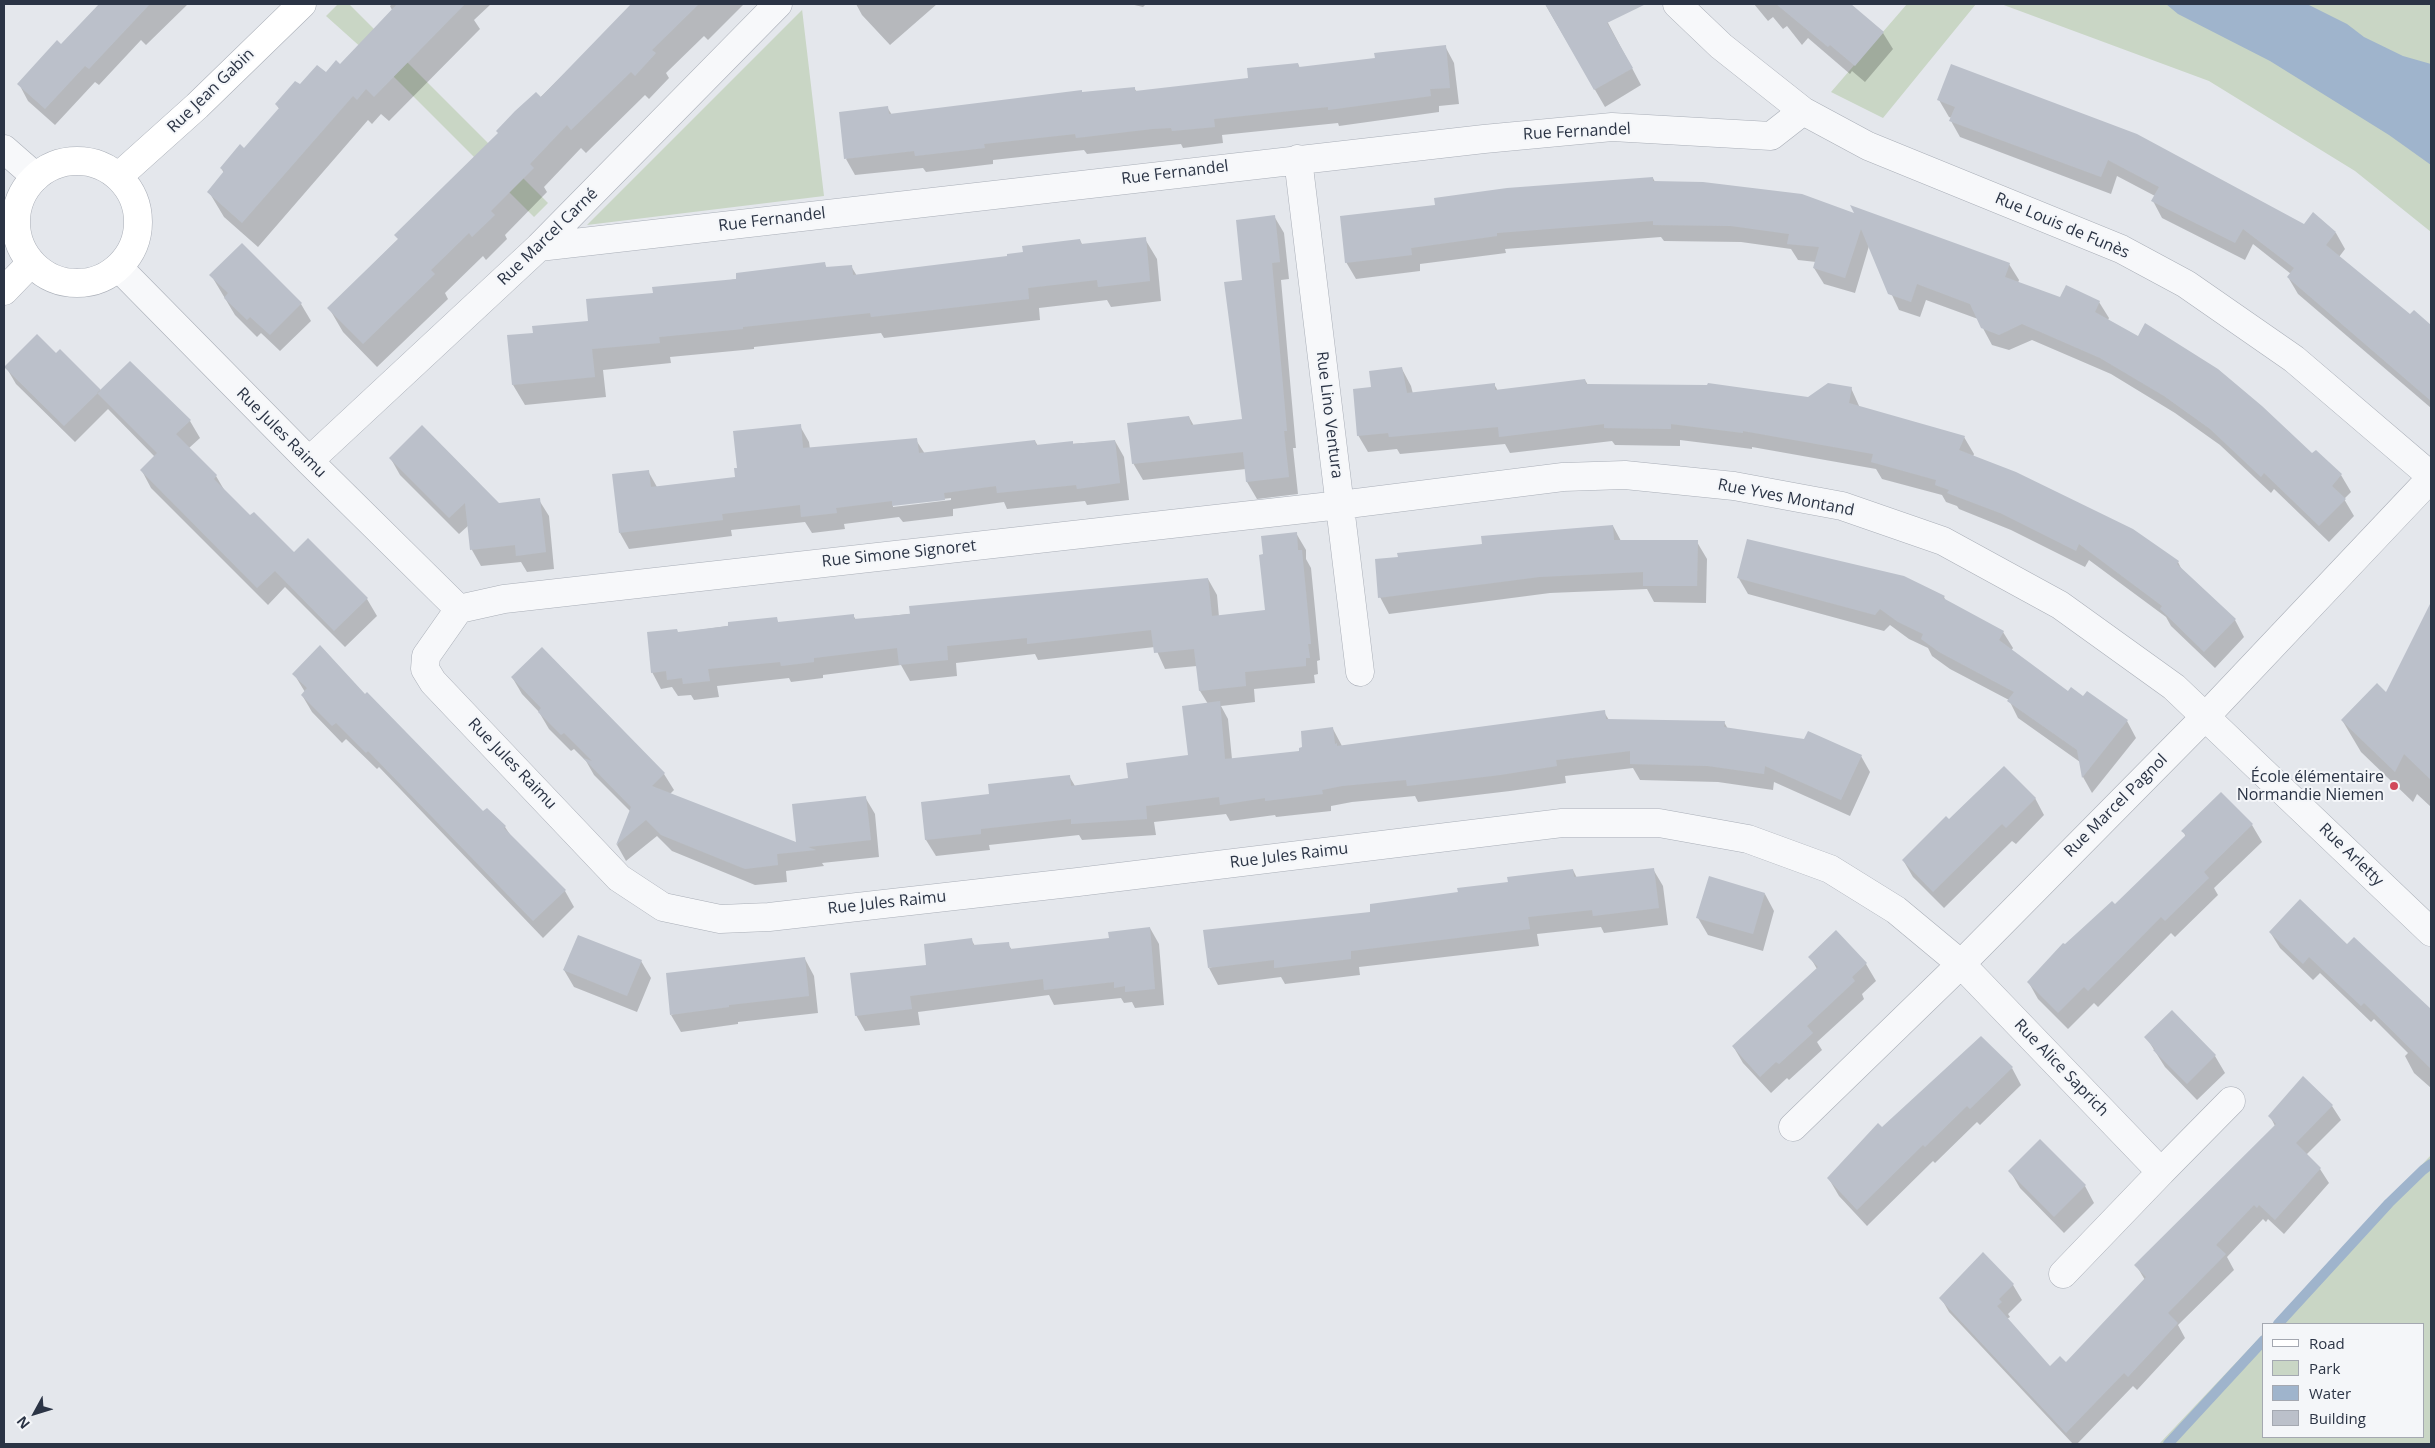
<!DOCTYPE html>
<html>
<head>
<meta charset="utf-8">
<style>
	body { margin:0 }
	#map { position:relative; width:2435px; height:1448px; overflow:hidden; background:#e4e7ec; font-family:"Open Sans",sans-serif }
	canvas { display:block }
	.frame { position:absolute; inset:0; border:5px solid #2b3445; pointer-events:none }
	.legend { position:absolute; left:2262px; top:1323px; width:162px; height:115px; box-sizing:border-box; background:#f4f6f9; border:1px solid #a4a8b1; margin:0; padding:6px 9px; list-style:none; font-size:15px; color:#2b3445 }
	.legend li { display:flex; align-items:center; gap:10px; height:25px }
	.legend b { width:25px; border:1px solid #a4a8b1 }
	.north { position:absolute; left:10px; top:1388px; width:50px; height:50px; -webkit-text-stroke:4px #f4f6f9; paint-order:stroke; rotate:231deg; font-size:14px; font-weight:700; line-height:20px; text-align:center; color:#2b3445 }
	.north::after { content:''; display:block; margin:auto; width:18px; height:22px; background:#2b3445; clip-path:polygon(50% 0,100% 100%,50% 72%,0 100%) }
</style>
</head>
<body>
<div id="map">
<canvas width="2435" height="1448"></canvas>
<div class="frame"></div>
<ul class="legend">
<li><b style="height:6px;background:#fff"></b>Road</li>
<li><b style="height:14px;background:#c9d6c5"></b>Park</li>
<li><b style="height:14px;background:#9fb4cc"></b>Water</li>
<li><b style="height:14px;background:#bbc0ca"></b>Building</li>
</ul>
<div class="north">N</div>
</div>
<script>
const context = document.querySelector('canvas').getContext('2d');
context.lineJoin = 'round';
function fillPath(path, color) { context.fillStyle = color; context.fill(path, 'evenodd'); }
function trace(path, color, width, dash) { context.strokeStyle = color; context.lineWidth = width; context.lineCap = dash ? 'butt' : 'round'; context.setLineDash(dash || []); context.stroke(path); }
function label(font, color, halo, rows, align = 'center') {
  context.font = font + ' "Open Sans",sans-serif'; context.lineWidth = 4; context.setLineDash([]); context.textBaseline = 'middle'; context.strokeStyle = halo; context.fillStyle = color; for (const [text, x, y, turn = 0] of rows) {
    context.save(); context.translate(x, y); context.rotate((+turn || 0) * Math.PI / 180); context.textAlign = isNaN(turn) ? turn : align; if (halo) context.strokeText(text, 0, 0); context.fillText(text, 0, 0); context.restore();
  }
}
fillPath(new Path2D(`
	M338 4H349L548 203 534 217 393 76 326 16Z
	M1907 4H1976L1883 118 1831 92Z
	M2001 4H2431V232L2355 171 2209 81Z
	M802 9 824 196 587 225 802 10Z
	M2431 1155V1444H2159L2264 1333V1437H2424V1324H2272Z`), '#c9d6c5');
fillPath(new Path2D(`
	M2166 4H2307L2347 24 2364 37 2403 56 2431 64V165L2389 135 2270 61 2178 14Z`), '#9fb4cc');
fillPath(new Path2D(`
	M103 4H188L146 45 141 40 99 85 95 82 55 125 28 101 19 84 61 46Z
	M392 4H491L474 20 480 29 389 121 381 114 372 124 368 120 258 247 224 217 209 192 224 173 221 168 245 150 280 110 276 104 300 86 341 66 392 10 390 6Z
	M634 4H744L708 40 704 36 666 73 669 78 649 99 645 95 586 153 581 148 544 187 547 192 505 235 507 239 486 260 483 256 445 293 448 299 377 367 343 332 329 308Z
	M856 4H937L890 45 862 15Z
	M1130 4H1146L1143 7Z
	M1545 4H1598L1641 85 1605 107Z
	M1754 4H1812L1815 8 1820 4H1849L1883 33 1893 49 1865 82 1852 71 1850 74 1808 38 1802 45 1787 26 1783 29 1773 17 1768 21Z
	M1445 46 1454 63 1459 104 1439 106V112L1339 126 1338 123 1222 135 1223 143 1183 148 1181 144 1087 154 1084 150 993 160V164L926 172 923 168 855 175 846 159 887 107 892 115 1134 88 1137 92 1249 79 1298 64 1300 68 1376 59Z
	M1939 100 2304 225 2336 233 2345 249 2339 257 2431 334V408L2298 294 2288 277 2291 274 2253 244 2245 260 2162 218 2153 201 2155 196 2117 176 2111 194 1960 137 1951 121 1952 118 1949 117Z
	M1653 178 1655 182 1856 215 2009 264 2019 280 2018 283 2061 299 2099 302 2109 318 2108 320 2312 455 2316 451 2341 475 2351 492 2344 499 2354 516 2329 542 2274 489 2271 493 2220 445 2175 413 2111 374 2032 340 2009 350 1992 345 1978 319 1926 300 1920 317 1899 310 1869 246 1855 293 1824 284 1814 268 1816 262 1798 260 1791 249 1741 242 1664 241 1661 237 1505 249 1506 253 1420 264V271L1356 279 1346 262Z
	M1274 216 1284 233 1289 279 1281 280 1296 448H1293L1298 494 1257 499 1247 482 1246 469 1143 480 1133 463 1189 417 1194 426 1244 420V281Z
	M1145 239 1157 259 1161 301 1111 307 1107 300 1039 308 1040 320 884 338 881 333 754 347V349L670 357 671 363 603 370 606 397 525 405 513 385 534 334 590 322 654 294 824 263 827 268 851 266 857 276 1009 258 1080 240 1083 246Z
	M211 275 301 304 311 321 280 351 261 333 257 337 235 315Z
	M56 355 100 390 190 421 200 438 189 448 216 476 226 493 250 517 294 554 308 540 367 599 377 616 345 647 285 587 268 605 151 488 142 471 155 457 108 409 75 442 16 384 6 367Z
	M1402 369 1411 386 1413 394 1494 384 1498 391 1585 380 1588 385 1808 398 1851 388 1860 408 1964 437 1974 454 1973 457 2178 562 2183 572 2235 620 2244 637 2215 668 2171 626 2166 617 2089 560 2085 567 2011 530 1959 509 1957 506 1946 502 1942 495 1882 479 1876 469 1752 447V449L1680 440V446L1615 445 1612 441 1510 453 1505 444 1400 454 1397 449 1368 452 1358 435 1372 388Z
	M800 426 809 442 810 449 916 440 925 454 1035 441 1038 446 1115 441 1124 457 1129 500 1087 505 1085 501 1007 509 1004 502 953 509V516L903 522 899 517 844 524 845 529 812 533 805 522 731 530 732 536 629 549 620 533 648 471 657 487 736 478ZM951 498V500L893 507V505Z
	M391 459 498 504 539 500 549 516 554 569 527 572 521 562 481 566 472 550 469 525 459 534 400 475Z
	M1613 526 1621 541 1697 542 1707 559 1706 603 1654 602 1647 589 1550 593 1389 614 1380 597 1399 558Z
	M1296 533 1306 550V559L1311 568 1320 660 1317 661 1318 674 1314 675 1315 683 1254 689 1255 702 1221 706 1228 719 1232 759 1300 752 1333 729 1342 746 1604 712 1609 720 1724 722 1728 729 1861 756 1870 772 1850 816 1774 782 1773 790 1718 782 1640 780 1633 768 1565 776 1566 783 1510 791 1418 802 1415 796 1352 802 1331 806V811L1276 817 1275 815 1230 821 1226 814 1154 822 1156 835 1082 840 1079 835 989 845 990 850 936 856 926 840 922 803 991 795 1069 776 1075 786 1129 779 1189 756 1208 704 1200 691 1197 666 1165 669 1155 647 1038 660 1035 654 956 663 957 676 910 681 901 665 823 675V678L791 682 789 678 717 686 719 697 694 700 691 695 678 696 672 687 661 689 652 672 678 633 776 619 779 623 853 615 856 620 1208 579 1217 595 1219 617 1266 611Z
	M1738 577 1944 597 1946 601 2003 632 2013 648 2011 651 2068 693 2083 698 2127 721 2136 738 2092 793 2083 777 2080 762 2018 718 2009 700 1950 669 1932 656 1928 648 1909 639 1890 625 1884 631 1748 594Z
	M2431 605V807L2417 794 2413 802 2361 752 2342 720 2387 695Z
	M294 674 365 696 483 812 505 827 511 836 565 891 574 907 543 938 379 767 377 769 346 739 342 743 312 712 302 695 305 692Z
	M512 677 664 774 674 790 670 794 798 844 865 797 875 814 879 857 822 863 824 866 786 871 787 882 755 885 672 851 657 836 626 861 617 845 631 812 594 775 586 761 574 749 571 751 549 729 539 712 522 694Z
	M2035 798 2044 815 2016 844 2012 841 1944 908 1913 877 1903 860 1949 820Z
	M2252 825 2262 842 2214 888 2218 895 2175 937 2171 933 2098 1007 2094 1003 2068 1029 2038 999 2029 983 2065 946 2115 906 2186 837 2183 831Z
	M1653 869 1663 886 1668 925 1604 933 1601 927 1537 934 1539 946 1359 967 1360 975 1285 984 1281 977 1218 985 1209 968 1372 913 1459 893 1573 870 1577 878Z
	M1765 894 1774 911 1763 951 1708 935 1698 918Z
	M1150 928 1159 944 1164 1005 1135 1008 1132 1002 1124 1003 1121 998 1054 1005 1049 995 918 1012 920 1025 865 1031 856 1015 971 939 975 946 1008 944 1012 950 1110 939Z
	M1836 932 1866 964 1876 981 1862 994 1864 999 1817 1042 1822 1050 1789 1080 1787 1078 1771 1093 1743 1063 1733 1046 1817 969 1810 957Z
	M2270 932 2347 946 2354 939 2431 1011V1088L2414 1073 2405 1056 2408 1053 2374 1019 2371 1022 2320 973 2313 980 2280 948Z
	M805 959 814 976 818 1013 738 1022V1024L681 1032 671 1015Z
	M641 961 651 978 637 1012 574 987 564 970Z
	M2146 1037 2215 1056 2225 1073 2197 1100 2165 1067Z
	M2012 1068 2021 1085 1980 1125 1977 1122 1935 1163 1933 1161 1867 1226 1839 1196 1829 1179 1882 1129Z
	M2332 1106 2341 1120 2306 1155 2320 1169 2329 1183 2284 1234 2268 1219 2266 1222 2263 1219 2227 1257 2234 1270 2178 1325 2185 1338 2137 1390 2133 1386 2077 1444H2073L1949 1312 1941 1298 1983 1254 2013 1285 2022 1300 2008 1314 2010 1317 2007 1319 2050 1368 2066 1363 2145 1280 2136 1265 2275 1126 2270 1116Z
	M2010 1171 2085 1186 2094 1203 2064 1233 2020 1188Z`), '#0003');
trace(new Path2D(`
	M2278 1324 2389 1203 2423 1170 2431 1164
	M2168 1444 2264 1340`), '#9fb4cc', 10);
fillPath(new Path2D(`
	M99 4H150L89 69 85 66 45 109 17 84 57 40 61 44Z
	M397 4H465L374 97 366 89 357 100 353 96 242 223 207 192 224 171 220 168 240 144 244 148 279 108 275 104 295 81 300 84 317 65 326 72 336 60 340 64Z
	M631 4H699L652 50 656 53 635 76 631 72 571 130 567 125 530 164 534 168 491 211 495 215 472 237 469 233 431 270 435 274 363 344 327 308 398 239 394 235 498 133 496 131 515 111 536 92 541 97Z
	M1545 4H1646L1607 23 1633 68 1594 90Z
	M1776 4H1851L1884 32 1855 66 1830 45 1828 47Z
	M1446 45 1450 88 1430 89 1431 96 1328 110V107L1214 119 1215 127 1172 131 1171 128 1152 129 1076 138 1075 134 984 144 985 148 915 156 914 151 844 159 839 112 888 106 889 114 1082 90V92L1135 87V91L1248 78 1247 68 1298 63 1299 67 1375 58 1374 53Z
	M1951 64 2137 134 2304 224 2313 212 2336 232 2326 245 2410 314 2414 310 2431 325V401L2287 277 2294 268 2243 229 2235 243 2151 201 2159 187 2108 160 2101 177 1949 121 1955 107 1937 100Z
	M1653 177V181L1703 182 1802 194 1854 213 1850 205 2010 263 2005 277 2060 297 2066 285 2100 301 2095 312 2138 336 2145 323 2218 369 2262 406 2312 453 2316 450 2342 474 2332 486 2346 499 2319 526 2264 473 2261 477 2210 429 2164 396 2100 358 2022 324 1999 335 1981 328 1970 304 1917 284 1911 302 1888 294 1861 229 1845 278 1813 268 1819 247 1787 244 1789 234 1731 226 1653 225V221L1497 233V236L1411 248 1412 255 1345 263 1340 216 1435 205 1434 198 1507 188Z
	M1275 215 1280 262 1272 263 1287 431H1284L1289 477 1246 482 1243 452 1132 464 1127 423 1189 416 1191 425 1242 419 1224 282 1242 280 1236 220Z
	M1146 237 1150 281 1098 287 1097 280 1028 288 1029 299 871 317 870 313 743 327V329L659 337 660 343 592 349 595 377 512 385 507 335 533 333 532 326 588 321 586 299 653 293 652 287 736 279V273L825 262 826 267 852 265 853 275 1007 256V254L1023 252 1022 246 1080 239 1081 244Z
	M242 243 302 303 270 335 250 317 247 320 224 298 228 293 209 275Z
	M37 334 56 353 60 349 101 390 64 426 4 367Z
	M130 361 191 420 176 434 217 475 214 479 250 515 254 512 294 552 308 538 368 598 334 631 275 571 257 588 140 470 157 453 97 393Z
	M1402 367 1407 393 1495 383V390L1585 379 1586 384 1707 385 1708 383 1808 397 1828 383 1852 387 1849 403 1965 436 1959 450 2016 472 2133 529 2179 561 2177 564 2236 619 2204 652 2160 609 2162 606 2079 544 2076 551 2000 513 1947 493 1949 490 1935 485 1936 480 1871 462 1873 454 1743 431V433L1671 424V429L1604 428V424L1499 437 1498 427 1389 437 1388 433 1357 436 1353 389 1371 387 1369 371Z
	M801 424 803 448 917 438 919 453 1035 440 1036 445 1073 441V444L1115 440 1120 483 1077 489 1076 485 997 493 996 486 944 493 945 500 892 506V501L836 508 837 513 801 517 800 505 722 514 723 520 619 533 612 474 649 470 651 487 735 477 734 468H737L733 431Z
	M422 425 499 503 540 498 546 552 516 556 515 545 470 550 465 503 449 518 389 458Z
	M1613 525 1614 540H1698L1697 586H1643V572L1539 577 1378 598 1375 559 1398 557 1397 553 1482 544 1481 536Z
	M1297 532 1298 550H1302L1311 644H1308L1310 658H1306V666L1245 672 1246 686 1199 691 1194 649 1154 653 1151 630 1027 644V638L947 646 948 660 899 665 897 648 814 658V662L781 666 780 662 708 669 710 681 683 684 682 678 667 680 666 671 651 673 647 632 677 629 678 632 728 626V622L777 617 778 622 854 614V619L910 614 909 606 1208 578 1212 616 1265 610 1259 555 1263 554 1261 536Z
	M1747 539 1904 576 1945 596 1943 598 2004 631 1999 640 2068 691 2071 687 2083 696 2087 691 2128 720 2082 778 2077 750 2007 701 2014 692 1939 652 1921 639 1923 634 1898 622 1880 609 1875 615 1737 578Z
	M2431 602V780L2404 754 2395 772 2341 720 2377 683 2386 692Z
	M320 645 365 694 367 692 483 811 487 808 506 826 504 828 566 890 533 921 368 751 366 753 336 723 332 726 301 695 307 688 292 674Z
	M542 647 665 773 652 786 796 842 792 804 866 796 871 840 808 847 816 850 777 854 778 865 745 869 661 835 646 820 616 845 631 807 583 758 592 761 564 733 561 735 538 712 541 708 511 677Z
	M1220 701 1225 759 1299 751V748L1302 747 1301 731 1333 727 1335 744 1337 743V746L1605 710 1606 719 1725 721 1724 727 1804 739 1808 731 1862 755 1841 800 1765 766 1764 774 1708 766 1630 764V751L1556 760 1557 766 1500 775 1407 786 1406 780 1342 786 1322 790 1323 794 1265 801V798L1220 805 1219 797 1146 806 1147 819 1071 824V819L981 829V834L925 840 921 802 989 794 988 784 1070 775 1071 786 1128 778 1126 763 1188 755 1182 706Z
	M2004 766 2036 798 2006 828 2002 824 1933 892 1902 860 1946 816 1949 819Z
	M2221 792 2253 824 2204 872 2209 878 2165 921 2161 917 2088 991 2084 987 2058 1013 2027 982 2063 943 2065 944 2112 901 2115 904 2186 835 2181 831Z
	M1654 868 1659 908 1593 916 1592 910 1528 917 1530 929 1351 951V959L1274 968V960L1208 968 1203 930 1370 912V904L1458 892 1457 888 1508 882 1507 877 1573 869 1574 877Z
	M1709 876 1765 893 1753 934 1696 918Z
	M2300 899 2347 944 2354 937 2431 1009V1069L2364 1003 2361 1006 2309 957 2303 964 2269 932Z
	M1150 927 1155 989 1125 992V986L1114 988V982L1044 990 1043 979 910 996 912 1009 855 1016 850 973 926 965 924 944 972 938 973 945 1009 942 1010 949 1109 938 1108 932Z
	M1836 930 1867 963 1852 977 1855 981 1807 1026 1813 1033 1779 1064 1776 1062 1760 1077 1732 1046 1818 967 1808 957Z
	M578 935 642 960 627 996 563 970Z
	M805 957 809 996 729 1005V1007L670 1015 666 973Z
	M2172 1010 2216 1055 2187 1084 2153 1050 2155 1049 2144 1037Z
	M1981 1036 2013 1067 1970 1109 1967 1106 1925 1147 1923 1145 1857 1210 1827 1178 1878 1123 1882 1127Z
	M2303 1076 2333 1105 2296 1143 2321 1168 2275 1220 2259 1205 2257 1208 2254 1205 2216 1245 2226 1254 2168 1313 2178 1323 2128 1377 2124 1373 2066 1433 1939 1298 1983 1252 2014 1284 1999 1299 2002 1302 1997 1306 2050 1366 2060 1356 2066 1362 2146 1277 2134 1265 2276 1124 2268 1116Z
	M2040 1139 2086 1185 2054 1217 2008 1171Z`), '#bbc0ca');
const street = new Path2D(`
	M1677 4 1721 46 1803 111 1868 146 2121 249 2186 284 2294 359 2431 476
	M4 149 36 177
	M1298 159 1360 672
	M539 247 1484 139 1612 127 1771 136 1803 111
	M119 268 309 461 459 609 426 656 425 669 433 682 619 878 663 907 720 919 769 917 1078 882 1562 823H1659L1748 839 1830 869 1896 910 1961 964 2161 1172 2063 1274
	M309 461 539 247 778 4
	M459 609 504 599 1340 505 1563 477 1625 475 1734 486 1842 506 1943 541 2060 605 2174 687 2431 932
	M1793 1127 1961 964 2205 717 2431 478
	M2161 1172 2231 1101`);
const secondary = new Path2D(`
	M16 222a61 61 0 1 1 122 0a61 61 0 1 1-122 0Z
	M119 176 197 106 302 4
	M4 291 31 263`);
trace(street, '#a9aeb7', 29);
trace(secondary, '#a9aeb7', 29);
trace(street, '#f7f8fa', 28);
trace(secondary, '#fff', 28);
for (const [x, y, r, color] of [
	[2394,786,5,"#d1495b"]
]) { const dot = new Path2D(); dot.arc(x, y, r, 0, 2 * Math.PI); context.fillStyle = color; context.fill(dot); trace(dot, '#f4f6f9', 2); }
label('16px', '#2b3445', '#f4f6f9', [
	["Rue Jean Gabin",211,91,-44],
	["Rue Fernandel",1577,132,-3],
	["Rue Fernandel",1175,173,-7],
	["Rue Fernandel",772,220,-7],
	["Rue Louis de Funès",2062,226,23],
	["Rue Marcel Carné",548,237,-44],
	["Rue Lino Ventura",1329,415,83],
	["Rue Jules Raimu",281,433,45],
	["Rue Yves Montand",1786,498,11],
	["Rue Simone Signoret",899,554,-6],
	["Rue Jules Raimu",512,764,46],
	["Rue Marcel Pagnol",2116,806,-45],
	["Rue Arletty",2351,855,44],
	["Rue Jules Raimu",1289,856,-7],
	["Rue Jules Raimu",887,903,-6],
	["Rue Alice Saprich",2061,1068,46]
]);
label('16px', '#2b3445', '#f4f6f9', [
	["École élémentaire",2384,777],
	["Normandie Niemen",2384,795]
], 'right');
</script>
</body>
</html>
